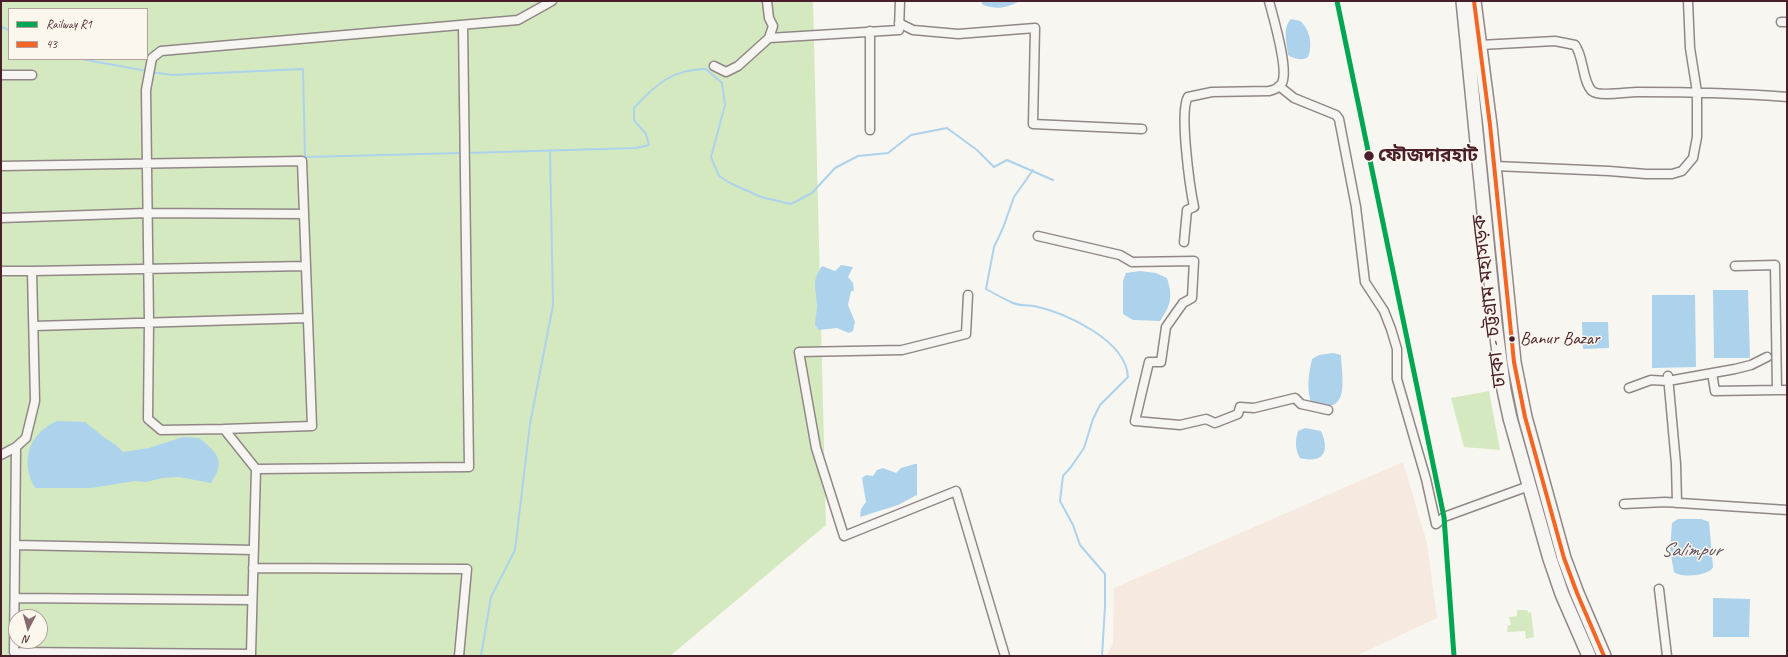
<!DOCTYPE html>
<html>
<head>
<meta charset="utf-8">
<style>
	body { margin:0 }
	#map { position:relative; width:1788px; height:657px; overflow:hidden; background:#f8f6f0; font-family:Caveat,sans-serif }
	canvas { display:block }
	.frame { position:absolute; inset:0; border:2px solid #4a1f2b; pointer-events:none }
	.legend { position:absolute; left:8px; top:8px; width:140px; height:52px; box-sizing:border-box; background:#fbf7ec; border:1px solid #b4a19f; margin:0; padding:5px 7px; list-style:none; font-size:12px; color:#4a1f2b }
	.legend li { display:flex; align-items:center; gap:8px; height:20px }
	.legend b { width:20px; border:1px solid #b4a19f }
	.north { position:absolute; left:8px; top:609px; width:40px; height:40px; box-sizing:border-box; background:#fbf7ec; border:1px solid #b4a19f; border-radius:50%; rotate:186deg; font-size:11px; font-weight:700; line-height:16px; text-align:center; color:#4a1f2b }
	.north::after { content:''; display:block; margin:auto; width:14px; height:18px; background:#876a70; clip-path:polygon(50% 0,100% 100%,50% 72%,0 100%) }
</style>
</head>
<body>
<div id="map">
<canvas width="1788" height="657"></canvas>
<div class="frame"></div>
<ul class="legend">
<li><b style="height:5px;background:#00a651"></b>Railway R1</li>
<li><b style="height:5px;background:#f26522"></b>43</li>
</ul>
<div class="north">N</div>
</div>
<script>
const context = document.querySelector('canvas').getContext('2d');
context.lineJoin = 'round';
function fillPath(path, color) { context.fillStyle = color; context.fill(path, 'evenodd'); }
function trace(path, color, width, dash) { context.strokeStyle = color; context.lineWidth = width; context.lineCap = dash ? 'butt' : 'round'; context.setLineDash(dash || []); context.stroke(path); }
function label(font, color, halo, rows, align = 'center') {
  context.font = font + ' Caveat,"Noto Sans Bengali",sans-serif'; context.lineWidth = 3; context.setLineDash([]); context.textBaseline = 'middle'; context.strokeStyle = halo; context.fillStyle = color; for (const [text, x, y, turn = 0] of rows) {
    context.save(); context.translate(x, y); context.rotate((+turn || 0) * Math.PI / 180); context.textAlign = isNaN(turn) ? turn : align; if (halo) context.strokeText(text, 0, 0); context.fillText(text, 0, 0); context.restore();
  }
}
fillPath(new Path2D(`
	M1403 462 1427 543 1437 618 1356 656H1106L1113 644 1114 588Z`), '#f6eae0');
fillPath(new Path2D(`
	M1 1H813L826 525 670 656H1ZM9 9H147V59H9ZM16 617H40V641H16Z
	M1489 391 1500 450 1464 447 1451 398Z
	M1517 610H1527L1529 613 1531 612 1534 637 1526 639 1525 631 1507 632 1508 625H1511L1509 617 1517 616Z`), '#d5e9c1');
fillPath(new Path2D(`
	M981 1H1020C1006 8 998 10 983 5Z
	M1291 19 1300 21C1310 29 1313 45 1308 57 1302 61 1294 59 1288 55 1287 43 1282 28 1291 19Z
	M841 265 853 267 848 277 853 283 854 291H851L848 305 855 322 853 331 849 333 837 328 819 330 815 325C815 319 817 312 817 306 817 289 810 283 822 266L835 271Z
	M1140 271 1156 273 1167 278C1173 297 1171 305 1160 321L1133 320 1123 314V281L1126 273Z
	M1713 290H1748L1750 358H1714Z
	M1652 295H1695L1696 367 1652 368Z
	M1582 322H1608L1609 348 1583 349Z
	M1333 353 1341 355C1342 380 1351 418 1311 402 1306 388 1309 373 1312 359L1319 355Z
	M57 421 85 422 105 438 116 445 123 452 149 448 183 437 199 438C218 453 226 461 211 483L179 477 162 478 146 482 135 481 91 488H35C20 461 28 434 57 421Z
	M1305 428 1321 431C1330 451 1324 464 1300 458 1295 449 1295 441 1298 431Z
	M915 464H917V495L898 505 860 517 861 509 866 502 862 478 866 475 873 476 877 470 883 468 896 473 901 468Z
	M1678 519H1701L1709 522 1713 567C1710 576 1680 578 1674 572L1670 551 1672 523Z
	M1713 598 1750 599 1749 637H1713Z`), '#acd2ec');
trace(new Path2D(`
	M1 27 9 30
	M81 59 147 71
	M151 72 172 75 303 69 305 157 462 153
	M466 153 636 148 649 145 646 134 634 120V108C656 84 673 69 706 69L722 83 725 105 711 157 719 176 730 183 761 197 791 204 812 193 835 168 858 156 888 153 911 135 947 128 977 150 994 167 1007 160 1053 180
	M1033 170 1014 197 1003 228 994 247 986 289C995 294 1004 299 1013 303 1020 306 1028 305 1034 306 1066 313 1126 340 1128 377L1100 405 1093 419 1084 448 1071 467 1063 476 1060 501 1073 525 1080 545 1105 574V606L1102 656
	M481 656 491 597 515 550 530 424 553 305 550 150`), '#acd2ec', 2);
const minor = new Path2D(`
	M1781 22H1787
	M899 23 913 30 958 34 1035 28 1033 124 1142 129
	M870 31V130
	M769 38 899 30 900 1
	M1480 45 1555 41 1575 45C1584 57 1582 81 1592 91 1599 97 1627 92 1637 92 1687 92 1737 93 1787 97
	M714 66 726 72 738 66 769 38 773 26 769 18 767 1
	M1 75H32
	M1279 86 1294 98 1336 115 1339 119 1356 207 1365 282 1384 311 1391 329 1397 349V379L1426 479 1436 524 1444 517 1529 486
	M1 166 302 161 312 426 224 429
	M1495 166 1609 171 1646 174H1672L1682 171 1693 158 1697 137V92L1690 48 1688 1
	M1 218 147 213 304 214
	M1038 236 1120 255 1132 262 1194 261 1192 298 1183 303 1166 327 1161 362H1149L1135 421 1180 425 1206 419 1215 423 1238 414 1240 407 1254 408 1295 398 1301 404 1328 410
	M1184 242 1187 210 1194 207C1190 188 1179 111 1188 97L1212 92 1269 91C1274 90 1279 88 1282 83 1289 69 1273 17 1269 1
	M1 271H32L35 401 26 438 16 447 1 455
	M32 271 306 266
	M968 295 966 334 902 350 799 352 816 448 844 536 956 491 1005 656
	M34 326 308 318
	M1712 373 1715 391 1777 390 1775 265 1735 266
	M1668 376 1676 464 1677 503
	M1629 388 1651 380 1668 381 1735 369 1751 365 1767 357
	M1777 390H1787
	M16 447 14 652 251 654 256 469 224 429 161 430 148 419 149 322 146 90 152 58 161 51 518 20 552 1
	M256 469 469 467 463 25
	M1624 504 1665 502 1787 510
	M15 545 254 550
	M253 568 467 569 459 656
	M1659 589 1667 656
	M15 598 252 600`);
const trunk = new Path2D(`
	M1463 1 1495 323 1504 390 1510 418 1550 559 1562 594 1589 656
	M1474 1 1490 125 1514 362 1525 417 1564 558 1577 593 1604 656`);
trace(minor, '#918787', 11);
trace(trunk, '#918787', 16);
trace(minor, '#f6f5f1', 8);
trace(trunk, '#f6f5f1', 13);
trace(new Path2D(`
	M1474 1 1490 125 1514 362 1525 417 1564 558 1577 593 1604 656`), '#f26522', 4);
trace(new Path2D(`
	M1337 1 1444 517 1454 656`), '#00a651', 5);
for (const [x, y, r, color] of [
	[1369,156,5.5,"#4a1f2b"],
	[1512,339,3.5,"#4a1f2b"]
]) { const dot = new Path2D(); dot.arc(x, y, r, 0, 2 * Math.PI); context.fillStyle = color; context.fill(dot); trace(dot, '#fbf7ec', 1.5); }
label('18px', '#4a1f2b', '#fbf7ec', [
	["Banur Bazar",1520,339]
], 'left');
label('bold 19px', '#4a1f2b', '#fbf7ec', [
	["ফৌজদারহাট",1378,156]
], 'left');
label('19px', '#4a1f2b', '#fbf7ec', [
	["ঢাকা - চট্টগ্রাম মহাসড়ক",1490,301,-97]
]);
label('italic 20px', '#5e5064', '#fbf7ec', [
	["Salimpur",1691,551]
]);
</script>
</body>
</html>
